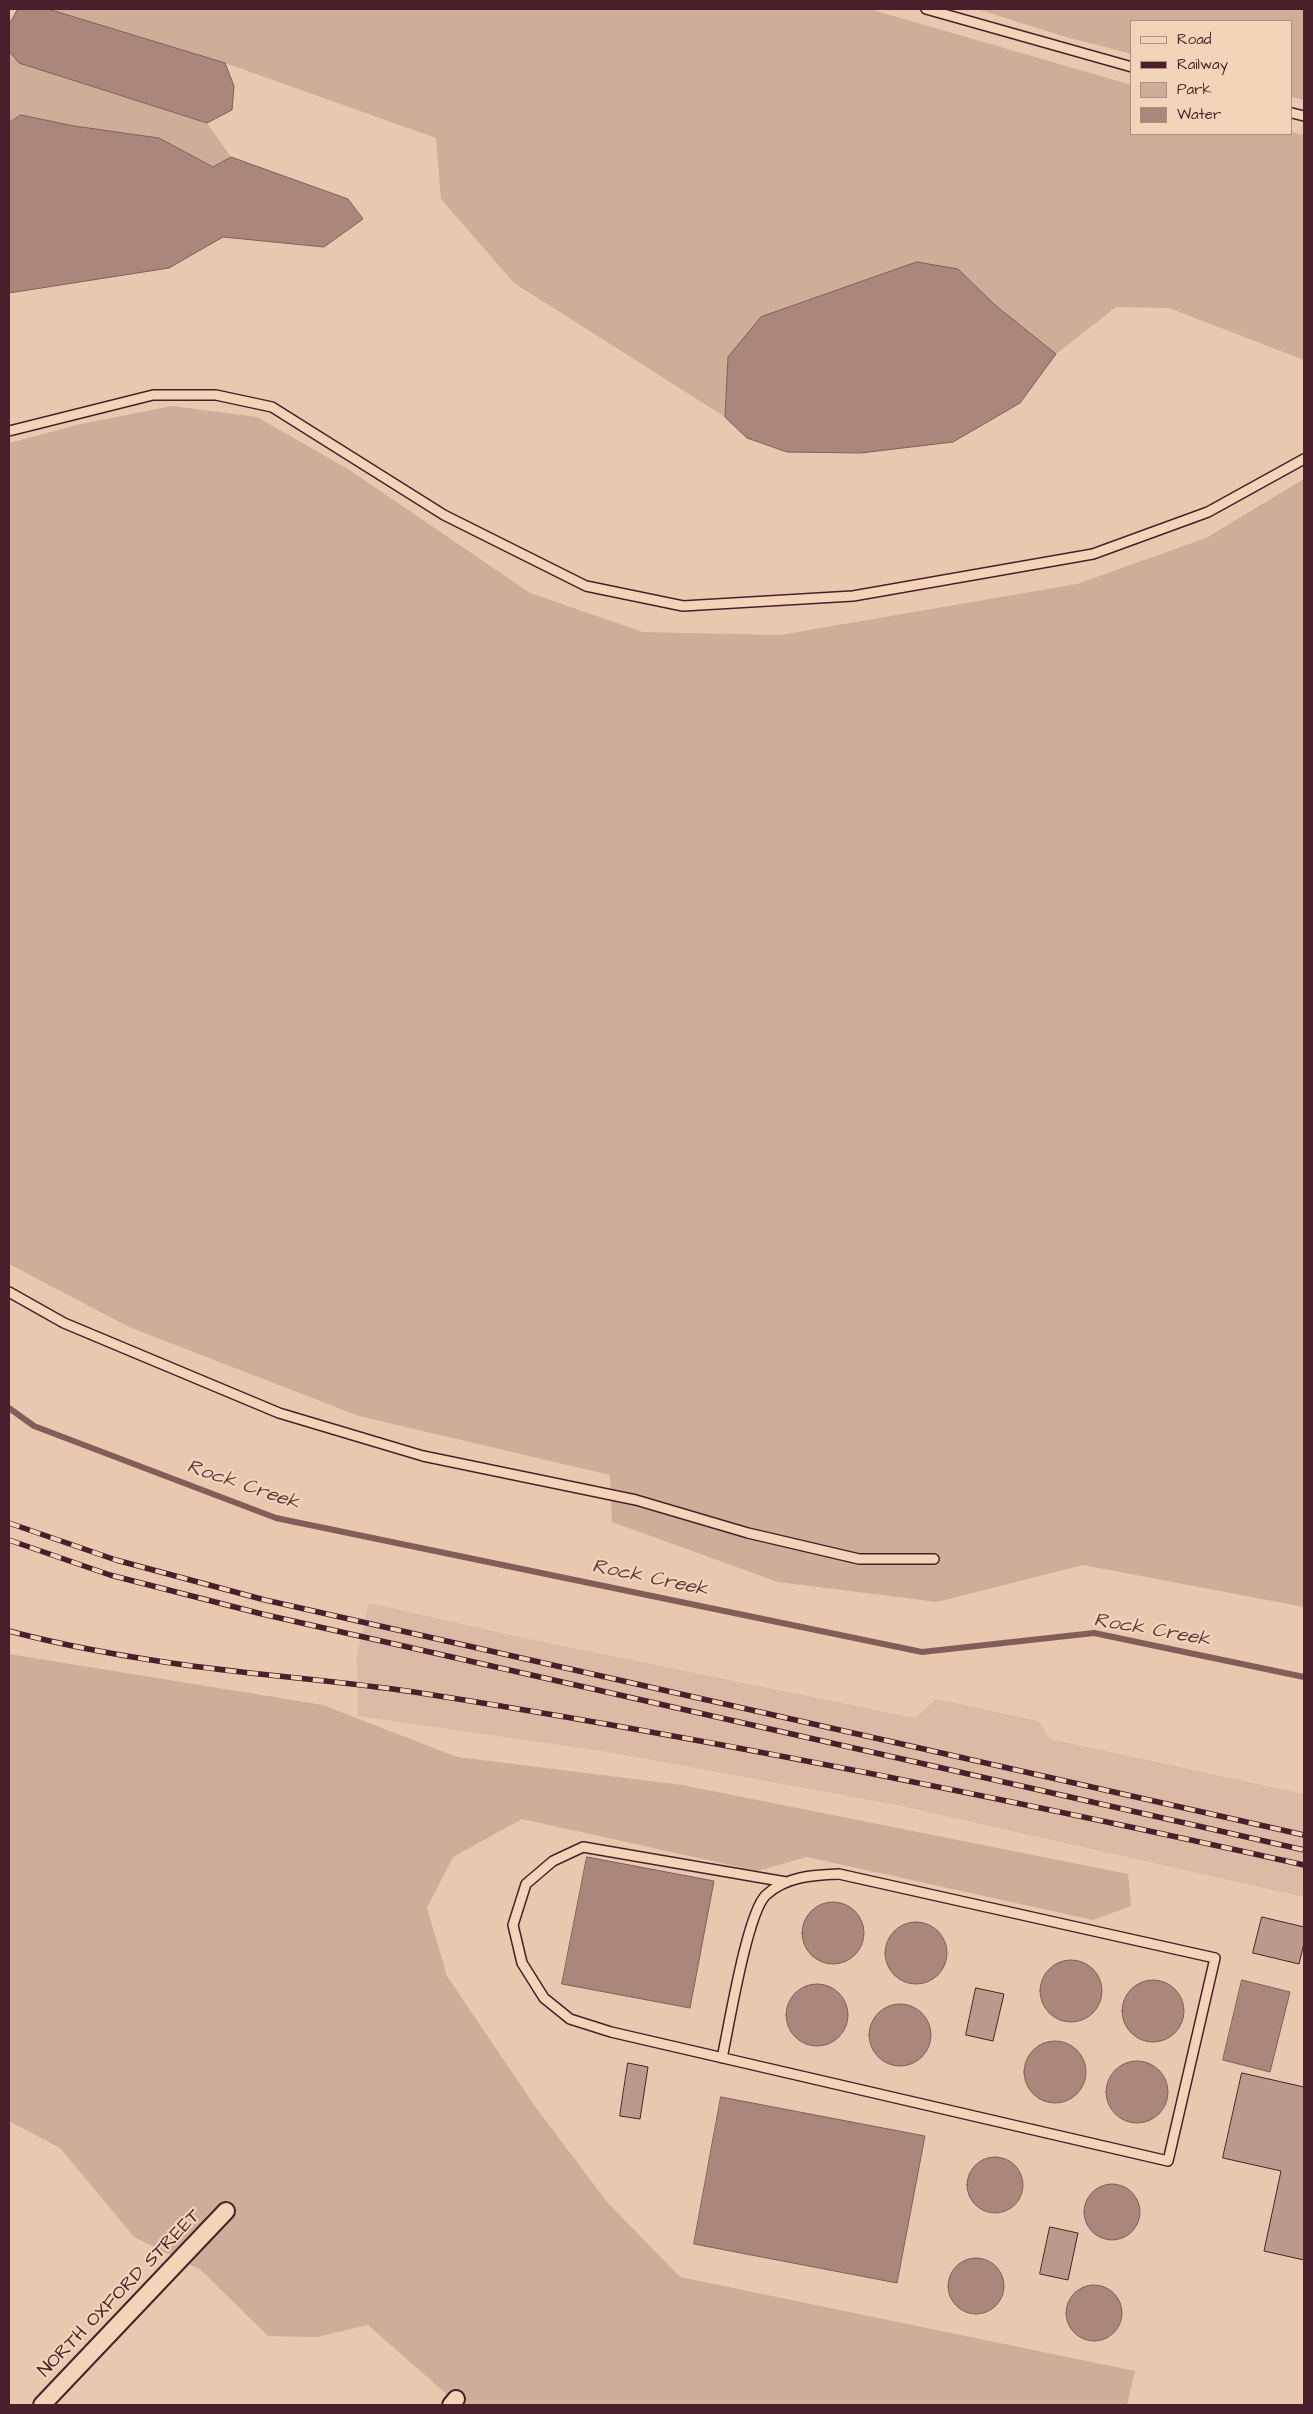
<!DOCTYPE html>
<html>
<head>
<meta charset="utf-8">
<style>
	body { margin:0 }
	#map { position:relative; width:1313px; height:2414px; overflow:hidden; background:#e8c9b0; font-family:"Architects Daughter",sans-serif }
	canvas { display:block }
	.frame { position:absolute; inset:0; border:10px solid #4a1f2b; pointer-events:none }
	.legend { position:absolute; left:1130px; top:20px; width:162px; height:115px; box-sizing:border-box; background:#f2d4b8; border:1px solid #af8c80; margin:0; padding:6px 9px; list-style:none; font-size:15px; color:#4a1f2b }
	.legend li { display:flex; align-items:center; gap:10px; height:25px }
	.legend b { width:25px; border:1px solid #af8c80 }
</style>
</head>
<body>
<div id="map">
<canvas width="1313" height="2414"></canvas>
<div class="frame"></div>
<ul class="legend">
<li><b style="height:6px;background:#f2d4b8"></b>Road</li>
<li><b style="height:6px;background:#4a1f2b"></b>Railway</li>
<li><b style="height:14px;background:#cead99"></b>Park</li>
<li><b style="height:14px;background:#aa867b"></b>Water</li>
</ul>
</div>
<script>
const context = document.querySelector('canvas').getContext('2d');
context.lineJoin = 'round';
function fillPath(path, color) { context.fillStyle = color; context.fill(path, 'evenodd'); }
function trace(path, color, width, dash) { context.strokeStyle = color; context.lineWidth = width; context.lineCap = dash ? 'butt' : 'round'; context.setLineDash(dash || []); context.stroke(path); }
function label(font, color, halo, rows, align = 'center') {
  context.font = font + ' "Architects Daughter",sans-serif'; context.lineWidth = 4.5; context.setLineDash([]); context.textBaseline = 'middle'; context.strokeStyle = halo; context.fillStyle = color; for (const [text, x, y, turn = 0] of rows) {
    context.save(); context.translate(x, y); context.rotate((+turn || 0) * Math.PI / 180); context.textAlign = isNaN(turn) ? turn : align; if (halo) context.strokeText(text, 0, 0); context.fillText(text, 0, 0); context.restore();
  }
}
fillPath(new Path2D(`
	M369 1603 524 1638 915 1718 936 1699 1038 1721 1050 1739 1304 1794V1897L897 1805 608 1752 358 1716 357 1655Z`), '#dbbba5');
fillPath(new Path2D(`
	M48 9H869L1132 85V134H1292V132L1304 135V360L1169 308 1116 307 1056 354 995 305 958 269 728 357 725 417 514 283 441 199 436 138 225 63Z
	M977 9H1304V100L1292 97V21H1132V54L1066 37Z
	M9 51 19 63 207 123 231 157 213 167 159 138 74 126 21 115 9 123Z
	M172 406 257 417 348 469 530 593 643 632 780 635 1077 584 1206 538 1304 479V1607L1083 1565 937 1602 778 1582 612 1522 610 1475 359 1416 129 1327 9 1264V443L81 424Z
	M9 1654 323 1705 457 1757 682 1785 1128 1874 1131 1906 1093 1920 807 1857 757 1871 522 1819 453 1857 427 1908 447 1976 534 2105 607 2202 680 2277 1135 2371 1127 2405H459L368 2325 317 2337 268 2336 201 2270 134 2237 60 2148 9 2121Z`), '#cead99');
const water = new Path2D(`
	M25 9H48L225 63 234 86 232 110 207 123 19 63 9 51V25L17 10Z
	M21 115 74 126 159 138 213 167 231 157 348 199 363 219 324 247 223 237 169 268 9 293V123Z
	M917 262 958 269 995 305 1056 354 1020 403 953 442 861 453 787 452 747 438 725 417 728 357 761 317Z
	M587 1857 714 1881 690 2008 562 1984Z
	M802 1933a31 31 0 1 1 62 0a31 31 0 1 1-62 0Z
	M885 1953a31 31 0 1 1 62 0a31 31 0 1 1-62 0Z
	M1040 1991a31 31 0 1 1 62 0a31 31 0 1 1-62 0Z
	M1122 2011a31 31 0 1 1 62 0a31 31 0 1 1-62 0Z
	M1242 1980 1290 1992 1270 2072 1223 2060Z
	M786 2015a31 31 0 1 1 62 0a31 31 0 1 1-62 0Z
	M869 2035a31 31 0 1 1 62 0a31 31 0 1 1-62 0Z
	M1024 2072a31 31 0 1 1 62 0a31 31 0 1 1-62 0Z
	M1106 2092a31 31 0 1 1 62 0a31 31 0 1 1-62 0Z
	M721 2097 925 2136 897 2283 694 2244Z
	M967 2185a28 28 0 1 1 56 0a28 28 0 1 1-56 0Z
	M1084 2212a28 28 0 1 1 56 0a28 28 0 1 1-56 0Z
	M948 2286a28 28 0 1 1 56 0a28 28 0 1 1-56 0Z
	M1066 2313a28 28 0 1 1 56 0a28 28 0 1 1-56 0Z`);
fillPath(water, '#aa867b');
trace(water, '#845d5b', 1);
trace(new Path2D(`
	M9 1408 34 1426 276 1518 922 1652 1094 1633 1304 1677`), '#845d5b', 6);
const building = new Path2D(`
	M1262 1917 1304 1927V1943L1299 1964 1253 1953Z
	M976 1988 1004 1994 993 2041 966 2035Z
	M628 2063 648 2067 640 2119 620 2116Z
	M1242 2073 1304 2087V2260L1264 2251 1281 2171 1223 2158Z
	M1050 2227 1078 2233 1068 2280 1040 2274Z`);
fillPath(building, '#bc9a8b');
trace(building, '#4a1f2b', 1);
const lane = new Path2D(`
	M926 9 1132 67
	M1292 113 1304 116
	M9 431 153 395H216L272 407 444 515 586 586 683 606 853 596 1093 554 1208 512 1304 459
	M9 1292 64 1323 279 1413 423 1456 636 1500 748 1533 859 1559H934
	M722 2058C729 2026 747 1913 766 1895 786 1876 814 1875 839 1874L1215 1958 1168 2161 611 2032 570 2019 544 1998 522 1963 513 1925 526 1884 553 1861 583 1847 786 1882`);
const street = new Path2D(`
	M42 2405 226 2211
	M451 2405 456 2399`);
trace(lane, '#4a1f2b', 12);
trace(street, '#4a1f2b', 20);
trace(lane, '#f2d4b8', 9);
trace(street, '#f2d4b8', 16);
const rail = new Path2D(`
	M9 1523 116 1560 265 1600 1304 1835
	M9 1540 110 1575 262 1614 1304 1850
	M9 1631C62 1645 116 1655 171 1663 252 1675 333 1680 414 1692 713 1739 1009 1799 1304 1865`);
trace(rail, '#4a1f2b', 5.5);
trace(rail, '#f2d4b8', 4, [11]);
label('19px', '#4a1f2b', '#f2d4b8', [
	["NORTH OXFORD STREET",120,2294,-46]
]);
label('italic 20px', '#62393f', '#f2d4b8', [
	["Rock Creek",243,1486,19],
	["Rock Creek",650,1579,12],
	["Rock Creek",1152,1631,10]
]);
</script>
</body>
</html>
